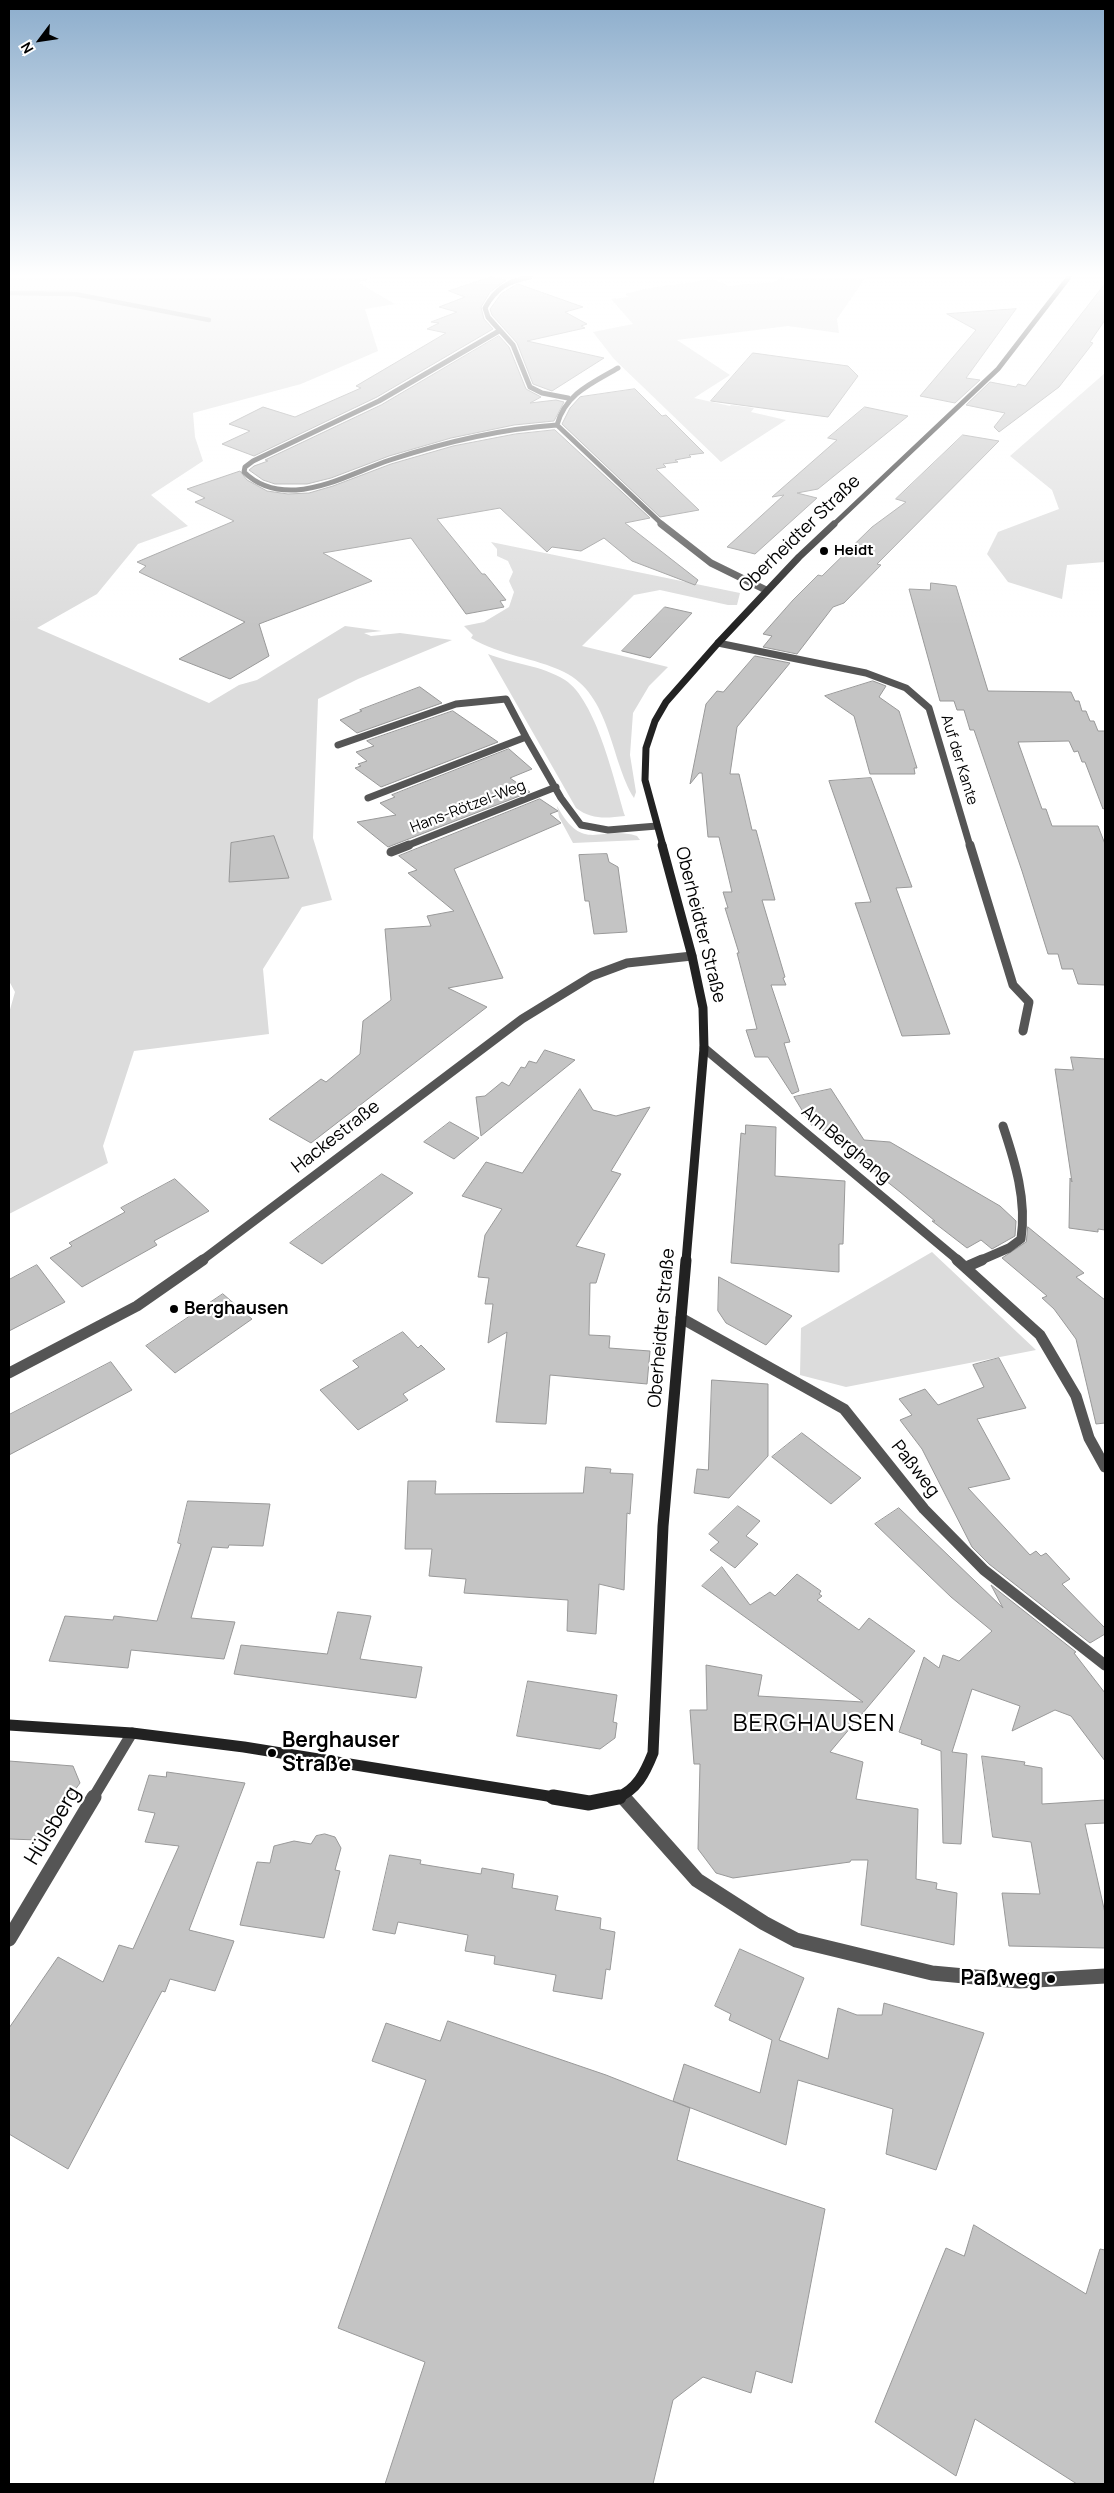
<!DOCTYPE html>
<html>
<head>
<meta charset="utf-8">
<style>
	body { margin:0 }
	#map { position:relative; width:1114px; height:2493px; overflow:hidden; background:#fff; font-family:Manrope,sans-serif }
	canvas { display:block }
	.frame { position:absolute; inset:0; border:10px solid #000; pointer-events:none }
	.north { position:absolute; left:15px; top:15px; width:50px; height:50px; -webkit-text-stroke:4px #fff; paint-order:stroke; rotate:239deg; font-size:14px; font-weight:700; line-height:20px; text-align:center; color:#000 }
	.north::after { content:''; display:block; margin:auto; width:18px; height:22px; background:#000; clip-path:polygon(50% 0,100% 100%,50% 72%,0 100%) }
</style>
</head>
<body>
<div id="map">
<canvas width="1114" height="2493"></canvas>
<div class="frame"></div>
<div class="north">N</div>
</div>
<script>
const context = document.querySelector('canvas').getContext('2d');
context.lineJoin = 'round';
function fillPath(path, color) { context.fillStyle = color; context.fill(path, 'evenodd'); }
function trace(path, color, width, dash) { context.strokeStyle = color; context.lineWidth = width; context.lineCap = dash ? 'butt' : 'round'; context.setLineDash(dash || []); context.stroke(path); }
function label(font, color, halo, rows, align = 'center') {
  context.font = font + ' Manrope,sans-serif'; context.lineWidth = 4.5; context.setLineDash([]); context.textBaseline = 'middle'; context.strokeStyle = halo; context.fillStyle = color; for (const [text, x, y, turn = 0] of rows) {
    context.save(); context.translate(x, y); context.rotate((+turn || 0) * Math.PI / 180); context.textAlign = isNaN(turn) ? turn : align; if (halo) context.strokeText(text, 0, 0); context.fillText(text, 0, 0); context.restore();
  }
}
fillPath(new Path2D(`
	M9 277H372L359 283 395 304 365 309 378 351 301 384 193 413 195 437 203 461 151 495 188 526 138 544 97 594 37 628 209 703 239 685 257 680 345 626 382 631 364 633 371 636 400 633 452 640 358 679 318 699 313 838 332 900 302 907 263 969 269 1034 134 1051 103 1146 108 1163 9 1214V1013L15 992 9 981Z
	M784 277H866L837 319 839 333 788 326 677 340 730 375 694 398 730 406 731 405 754 408 751 412 786 420 721 462 614 359 593 332 633 324 611 299 629 297 625 294 644 289 713 279 729 286 773 282Z
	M1105 373V562L1067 565 1062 599 1008 582 987 554 998 532 1059 509 1052 490 1010 456Z
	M491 542 740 593 737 605H728L660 590 634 595 582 646 668 667 649 686 633 713 630 755 636 792 634 798C610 759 611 695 564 672 533 657 501 656 471 638L473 635 464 626 484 622 509 607 514 592 509 581 513 572 508 561 497 556V549Z
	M488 654C513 664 541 665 565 680 596 700 614 780 625 816 606 818 592 820 576 808Z
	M557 806C584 855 600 824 637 836L640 840 573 843 559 817Z
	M932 1252 1036 1350 846 1387 800 1375 801 1328Z`), '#dcdcdc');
trace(new Path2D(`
	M9 293 75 294 209 320`), '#a3a3a3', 4.5);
const building = new Path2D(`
	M491 277 506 280 490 292 481 307 484 319 493 329 377 397 254 456 222 444 250 431 229 424 263 407 295 417 361 388 356 386 446 333 427 329 439 323 431 322 457 312 439 307 465 297 449 291Z
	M518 284 583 307 565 312 587 324 581 326 585 328 527 341 604 358 552 391 533 384 517 343 492 315 490 309 501 294Z
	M1105 284V320L1090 342 1093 343 1059 387 999 432 994 427 1005 413 966 405 990 382 1016 387 1018 384 1025 386Z
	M1016 309 966 378 980 380 955 403 920 396 976 330 947 314Z
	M499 336 509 347 526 389 541 397 530 403 556 400 564 402 554 421 514 425 451 438 389 456 331 478 307 484H275L263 480 249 470 254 466 268 461 265 460 381 405Z
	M753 353 848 366 858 376 828 417 711 401Z
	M635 389 662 416 666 415 704 453 689 455 691 457 675 460 678 462 663 464 666 467 656 469 699 510 660 517 562 424 570 408 580 397Z
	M865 407 908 416 818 489 797 493 817 498 755 554 727 547 784 495 772 497 837 440 828 438Z
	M555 430 650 518 625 523 698 580 695 585 632 561 604 538 581 551 552 547 547 552 500 508 437 519 482 574H485L506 600 500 601 504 607 466 614 411 538 323 553 372 581 259 624 269 656 230 679 179 659 245 622 139 572 146 566 137 562 234 521 195 502 205 498 187 489 240 471 247 480 267 491 288 494 309 493 333 486 391 464 453 446 515 434Z
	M963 435 999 441 877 564 881 565 844 603 833 607 797 654 763 647 772 636 763 634 793 600 818 575 822 576 872 527 906 502 896 499Z
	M931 583 956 586 988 691 1071 692 1075 701H1079L1082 711H1086L1090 721H1094L1098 731H1105V808L1103 809 1085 762H1082L1078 751 1074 752 1069 741 1018 742 1042 809H1046L1052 826H1098L1105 844V985L1078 984 1073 969H1062L1058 954H1048L1022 871 974 730H970L964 710H957L954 701H940L909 589 930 590Z
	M665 607 692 613 650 658 622 651Z
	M755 656 790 663 737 727 730 774H739L752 830H756L775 900H762L785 977 783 978 786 985H771L790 1042 784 1043 799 1091 792 1094 768 1057H755L746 1030 757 1029 737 953H739L725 908H728L723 892H732L719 837H708L702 773H699L690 784 706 704 717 691 723 692Z
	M873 681 886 686 879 697 899 711 917 768H914L915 774H870L854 716 825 696Z
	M420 687 442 703 357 733 340 720 362 711 360 710Z
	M453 711 498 742 381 787 355 768 361 766 358 764 367 761 356 752 374 746 367 741Z
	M509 749 532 769 510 778 530 792 388 847 357 822 396 815 380 803 395 797 392 795Z
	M871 778 912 887 896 888 950 1034 902 1036 855 903 871 902 829 781Z
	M540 799 558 811 550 814 561 823 454 869 503 978 448 988 487 1007 311 1143 269 1119 321 1079 326 1082 360 1054 363 1021 391 1000 385 929 431 926 427 916 454 911 408 873 417 870 399 856Z
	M274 836 289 878 229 882 231 843Z
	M607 854 609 862 618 867 627 932 594 934 589 901H585L579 855Z
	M545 1050 575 1060 481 1136 476 1097 485 1096 502 1082 509 1086 521 1067 525 1068 529 1061 536 1063Z
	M1071 1057 1105 1059V1230L1098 1229V1232L1069 1228 1070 1178 1072 1182 1055 1069 1073 1070Z
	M580 1089 593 1110 616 1116 650 1107 611 1171 621 1174 576 1246 605 1254 596 1283H590L589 1335 610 1336 609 1348 650 1351 647 1384 550 1375 546 1424 496 1422 507 1332 488 1343 493 1304H485L489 1278 478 1277 485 1235 502 1209 462 1196 486 1162 522 1173Z
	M831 1089 864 1140 890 1142 1000 1206 1016 1221 1015 1236 992 1249 981 1240 967 1248 932 1221H935L900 1192 816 1125H811L794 1097Z
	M450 1122 479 1138 454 1159 424 1142Z
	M746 1125 776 1127 775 1176 845 1181 843 1244H839V1272L731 1263 741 1133 745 1134Z
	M382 1174 413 1193 322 1264 290 1243Z
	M175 1179 209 1211 154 1241 157 1245 82 1287 50 1258 72 1246 69 1243 125 1212 121 1208Z
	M1028 1227 1084 1273 1076 1277 1105 1300V1423L1096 1424 1076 1339 1054 1309 1042 1298 1047 1296 1002 1258 1026 1242Z
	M37 1265 65 1302 9 1331V1280Z
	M719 1277 792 1316 766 1345 726 1323 718 1311Z
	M223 1294 252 1319 175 1373 146 1346Z
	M403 1332 418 1348 421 1345 445 1369 403 1394 408 1400 358 1430 320 1390 359 1367 353 1361Z
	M999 1358 1026 1408 977 1419 1010 1479 968 1488 1030 1555 1036 1551 1041 1556 1046 1553 1070 1579 1062 1584 1105 1628V1634L1090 1643 989 1564 972 1547 922 1449 900 1420 912 1415 899 1399 925 1389 938 1405 984 1387 973 1365Z
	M111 1362 132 1390 9 1455V1415Z
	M712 1380 768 1384V1456L729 1498 694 1493 697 1469 708 1470Z
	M802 1433 861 1478 831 1504 772 1457Z
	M586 1467 611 1469 610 1473 633 1474 630 1514 627 1513 624 1590 599 1584 596 1634 567 1631 568 1600 464 1593 466 1579 429 1576 432 1549H405L408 1481H436L435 1494 583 1493Z
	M188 1501 270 1504 263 1546 229 1545 228 1548 212 1547 191 1618 235 1622 224 1659 131 1650 128 1668 49 1661 65 1616 113 1620 114 1616 157 1621 181 1544 178 1543Z
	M738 1506 760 1521 746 1536 758 1544 735 1568 710 1550 719 1542 709 1534Z
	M899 1508 1003 1608 991 1585 1076 1652 1074 1653 1105 1693V1761L1071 1716 1055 1710 1012 1731 1020 1706 972 1689 952 1752 967 1754 961 1844 943 1843 941 1751 921 1744 922 1740 899 1732 924 1657 939 1668 943 1655 959 1661 992 1631 951 1597 875 1524Z
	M722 1567 750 1605 770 1592 775 1596 797 1574 821 1591 819 1594 822 1596 817 1600 859 1630 869 1618 915 1651 830 1752 863 1762 856 1799 918 1809 916 1879 937 1883 936 1889 957 1893 954 1945 861 1925 868 1860H851L850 1862 733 1878 716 1873 698 1849 700 1764H694L690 1710H707L706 1665 762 1675 758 1696 863 1702 702 1586Z
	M338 1612 371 1616 360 1659 422 1667 416 1698 234 1674 241 1645 327 1654Z
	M528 1681 617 1695 613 1722 617 1723 615 1738 600 1749 517 1736Z
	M982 1756 1025 1762 1024 1765 1042 1768V1804L1105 1800V1823L1085 1824 1105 1913V1948L1009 1946 1002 1893 1040 1894 1031 1842 993 1837Z
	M9 1761 73 1766 80 1783 38 1840 9 1839Z
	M167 1772 245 1783 189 1930 234 1941 215 1991 170 1979 165 1992 162 1991 68 2169 9 2134V2028L58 1957 103 1982 119 1945 133 1949 179 1846 145 1842 155 1813 138 1810 149 1775 166 1777Z
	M325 1834 335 1837 341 1848 335 1870 340 1871 324 1938 240 1925 257 1862 270 1863 274 1846 294 1841 311 1844 316 1836Z
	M390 1855 421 1860 420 1864 481 1874 482 1868 514 1874 512 1888 558 1896 555 1910 601 1918 600 1929 615 1932 610 1970 606 1969 602 1999 553 1991 556 1975 494 1964 495 1956 465 1951 468 1935 398 1922 395 1934 373 1930Z
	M740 1949 804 1978 779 2040 828 2059 838 2008 857 2015H882L884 2003 984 2033 936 2170 886 2154 893 2109 798 2080 786 2145 673 2101 684 2064 760 2093 772 2040 729 2020 731 2014 715 2006Z
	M448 2021 606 2075 690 2108 677 2160 825 2209 792 2383 756 2371 751 2393 703 2377 673 2400 653 2484H385L425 2362 338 2328 426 2080 372 2061 386 2023 440 2041Z
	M974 2225 1086 2294 1100 2249 1105 2250V2484H1077L975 2419 956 2476 875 2422 946 2248 964 2256Z`);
fillPath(building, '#c4c4c4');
trace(building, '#999', 1);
trace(new Path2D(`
	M530 277C508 281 496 288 485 308L488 317 513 345 530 387 542 393 568 398
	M499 331 379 401 253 461 245 467 244 472C258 486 276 491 296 490 328 488 360 470 390 460 445 442 500 429 557 425L663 525
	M557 425C565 394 592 383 618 368`), '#555', 5);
trace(new Path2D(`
	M661 524 711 563 766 590
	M718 643 866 673 906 688 929 708 970 846
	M338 745 456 704 506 699 526 737
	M368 798 526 737 561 798 581 825 608 830 657 826
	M406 846 556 787`), '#555', 7);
trace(new Path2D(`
	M970 845 1013 985 1029 1002 1023 1031
	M391 852 409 845
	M704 1048 959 1261
	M201 1261 522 1019 592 976 627 963 692 956
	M979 1261 1009 1248 1021 1239C1027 1200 1015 1162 1003 1126`), '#555', 9);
trace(new Path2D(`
	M957 1260 1040 1335 1076 1396 1089 1438 1105 1467
	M966 1267 982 1260
	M681 1318 844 1409 924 1509 984 1570 1105 1665
	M9 1373 137 1306 203 1260
	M93 1798 132 1733`), '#555', 11);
trace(new Path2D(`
	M624 1798 697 1880 764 1923 796 1940 932 1973 1019 1981 1105 1976
	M9 1939 94 1797`), '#555', 15);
trace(new Path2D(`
	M833 525 998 369 1069 277`), '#222', 5);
trace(new Path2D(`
	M663 846 645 780 646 748 655 721 666 702 718 643 799 557 834 524`), '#222', 7);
trace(new Path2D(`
	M662 845 692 956 703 1008 704 1048 686 1261`), '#222', 9);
trace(new Path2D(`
	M9 1725 132 1733 244 1747 560 1798
	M616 1798C637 1790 645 1773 653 1753L663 1526 686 1260`), '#222', 11);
trace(new Path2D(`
	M553 1797 589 1803 619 1797`), '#222', 15);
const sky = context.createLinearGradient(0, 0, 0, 626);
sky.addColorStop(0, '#8cadcc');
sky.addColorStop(0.44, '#fff');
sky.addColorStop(1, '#ffffff00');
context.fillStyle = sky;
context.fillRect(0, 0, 1114, 626);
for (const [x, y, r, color] of [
	[824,551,5,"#000"],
	[174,1309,5,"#000"],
	[272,1753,5,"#000"],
	[1051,1979,5,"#000"]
]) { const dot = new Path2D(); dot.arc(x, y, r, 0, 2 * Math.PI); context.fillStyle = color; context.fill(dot); trace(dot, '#fff', 2); }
label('bold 15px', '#000', '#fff', [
	["Heidt",834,551]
], 'left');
label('15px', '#000', '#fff', [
	["Auf der Kante",959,760,73],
	["Hans-Rötzel-Weg",468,807,-21]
]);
label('18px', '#000', '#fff', [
	["Oberheidter Straße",800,534,-44],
	["Oberheidter Straße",700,925,76],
	["Hackestraße",336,1137,-38],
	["Am Berghang",846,1145,40],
	["Oberheidter Straße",662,1328,-85],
	["Paßweg",915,1469,52]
]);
label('bold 18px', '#000', '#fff', [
	["Berghausen",184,1309]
], 'left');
label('bold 21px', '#000', '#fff', [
	["Berghauser",282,1741],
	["Straße",282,1765],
	["Paßweg",1041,1979,"right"]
], 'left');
label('21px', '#000', '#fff', [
	["Hülsberg",53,1826,-59]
]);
context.letterSpacing = '1px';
label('24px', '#000', '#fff', [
	["BERGHAUSEN",814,1724]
]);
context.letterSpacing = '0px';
</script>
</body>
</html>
